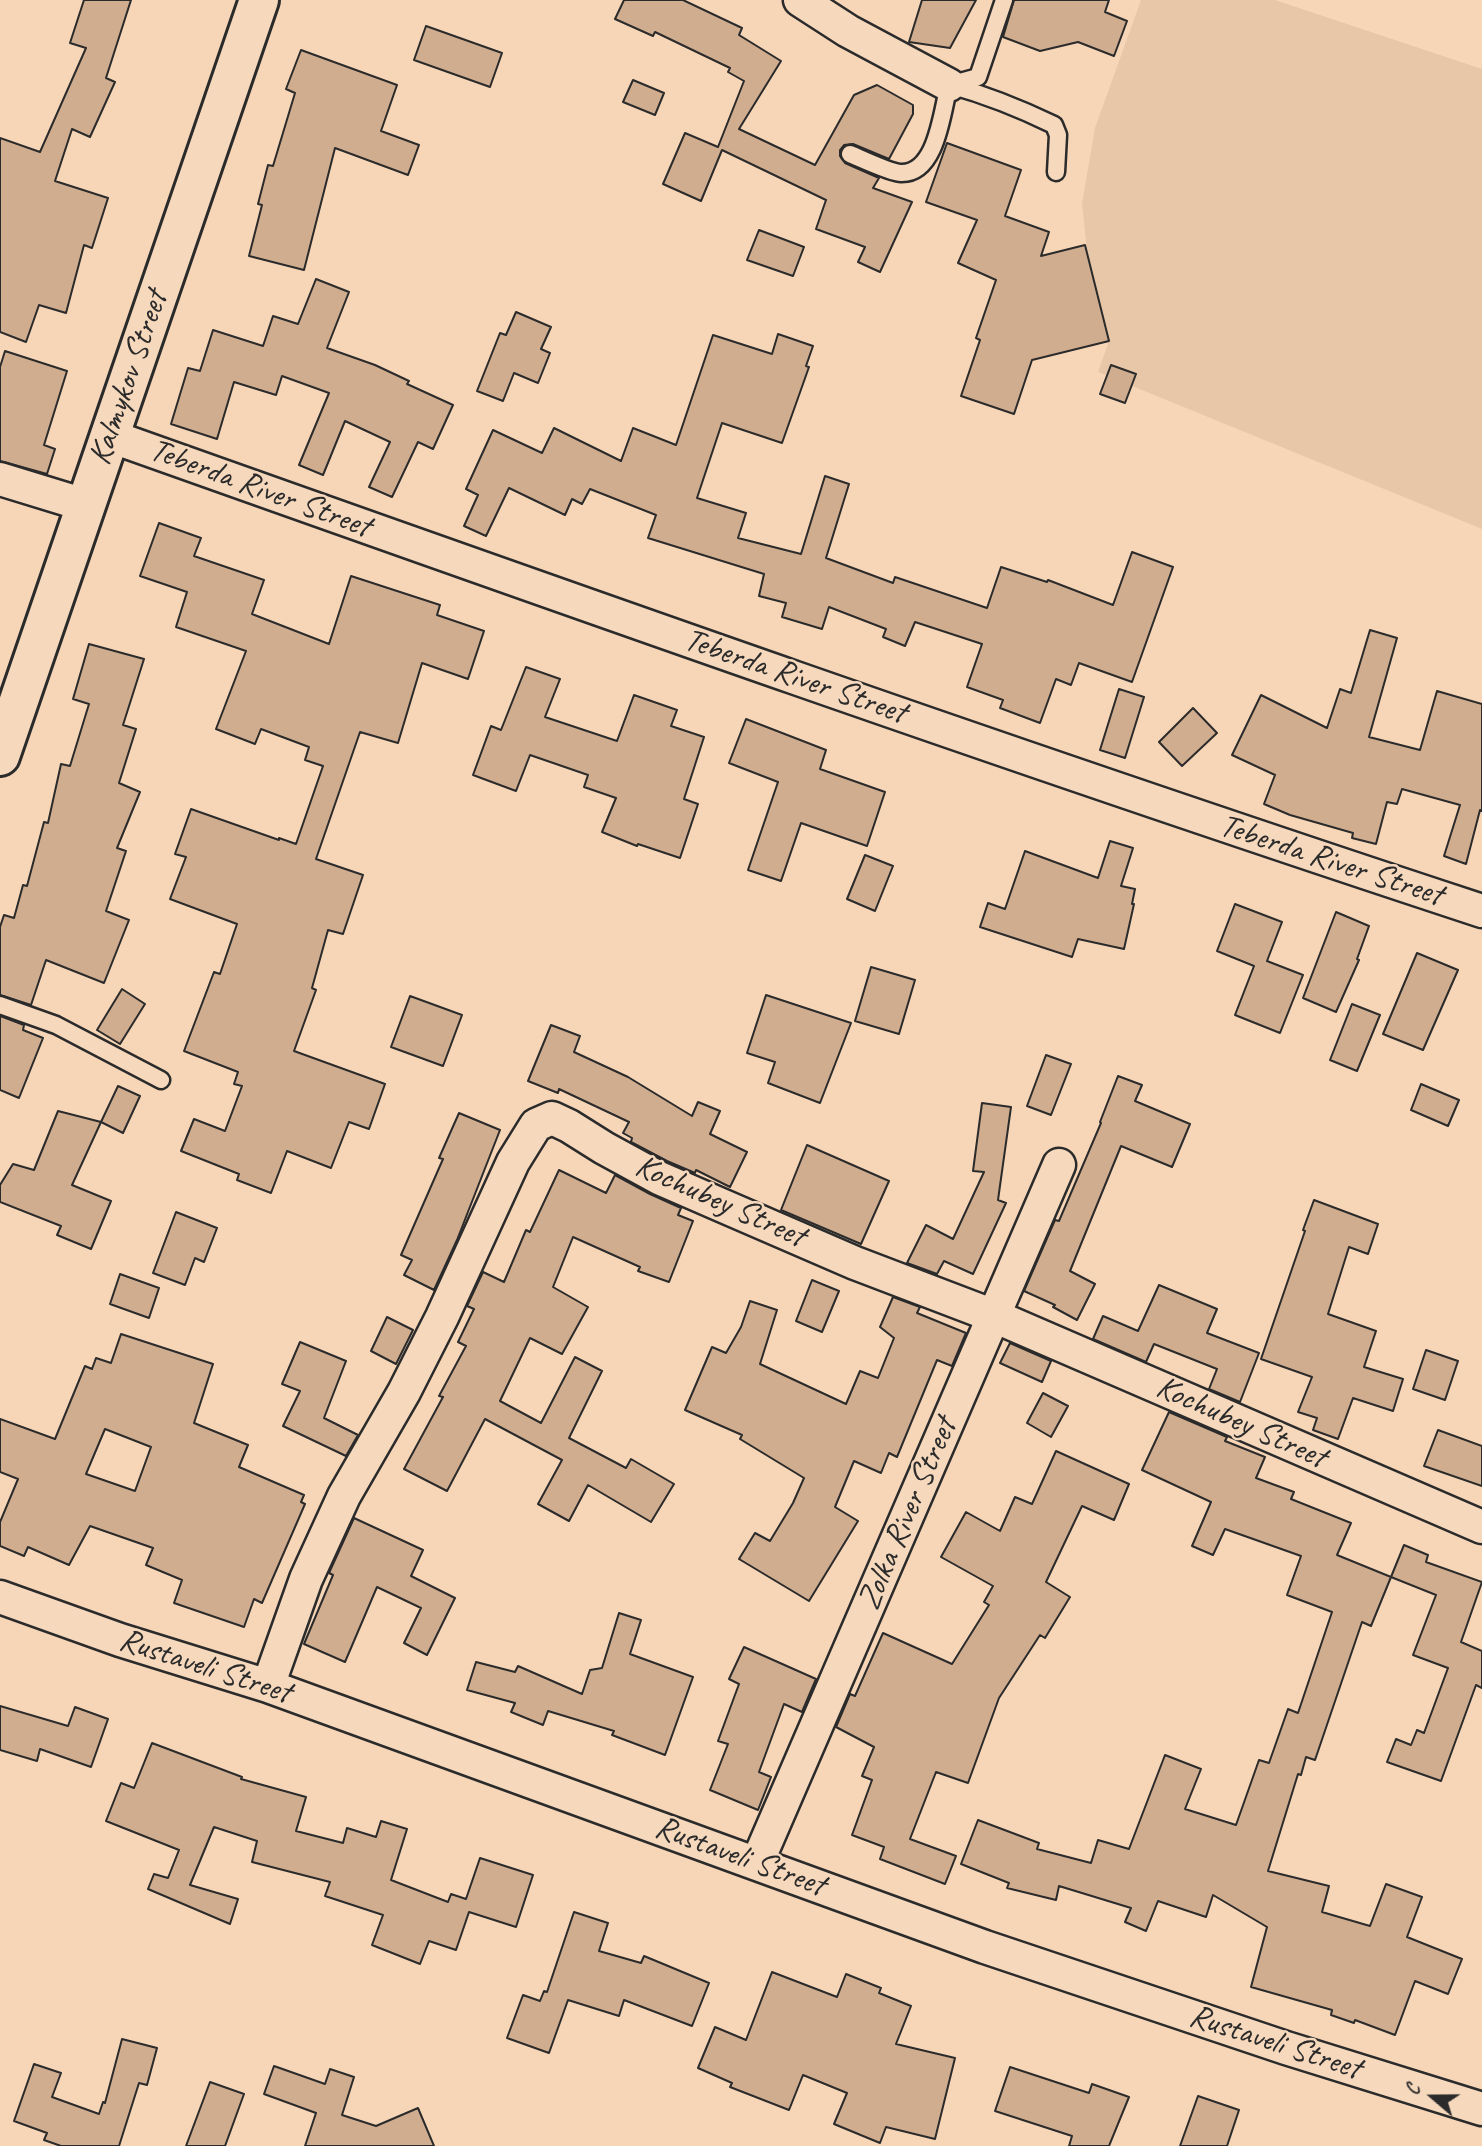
<!DOCTYPE html>
<html>
<head>
<meta charset="utf-8">
<style>
	body { margin:0 }
	#map { position:relative; width:1482px; height:2146px; overflow:hidden; background:#f7d6b8; font-family:Caveat,sans-serif }
	canvas { display:block }
	.north { position:absolute; left:1398px; top:2062px; width:70px; height:70px; -webkit-text-stroke:5px #f6d8bc; paint-order:stroke; rotate:290deg; font-size:19px; font-weight:700; line-height:28px; text-align:center; color:#2b2b2b }
	.north::after { content:''; display:block; margin:auto; width:24px; height:32px; background:#2b2b2b; clip-path:polygon(50% 0,100% 100%,50% 72%,0 100%) }
</style>
</head>
<body>
<div id="map">
<canvas width="1482" height="2146"></canvas>
<div class="north">С</div>
</div>
<script>
const context = document.querySelector('canvas').getContext('2d');
context.lineJoin = 'round';
function fillPath(path, color) { context.fillStyle = color; context.fill(path, 'evenodd'); }
function trace(path, color, width, dash) { context.strokeStyle = color; context.lineWidth = width; context.lineCap = dash ? 'butt' : 'round'; context.setLineDash(dash || []); context.stroke(path); }
function label(font, color, halo, rows, align = 'center') {
  context.font = font + ' Caveat,sans-serif'; context.lineWidth = 5; context.setLineDash([]); context.textBaseline = 'middle'; context.strokeStyle = halo; context.fillStyle = color; for (const [text, x, y, turn = 0] of rows) {
    context.save(); context.translate(x, y); context.rotate((+turn || 0) * Math.PI / 180); context.textAlign = isNaN(turn) ? turn : align; if (halo) context.strokeText(text, 0, 0); context.fillText(text, 0, 0); context.restore();
  }
}
fillPath(new Path2D(`
	M1141 0H1275L1482 69V529L1098 372 1109 341 1087 251 1082 204 1095 128Z`), '#e8c7a9');
const building = new Path2D(`
	M84 0H131L106 78 115 82 90 137 72 129 55 181 108 198 92 248 84 245 66 313 39 305 26 342 0 332V138L40 152 86 48 70 43Z
	M624 0H683L742 28 739 35 781 61 739 129 815 165 854 95 877 85 913 105V114L889 159 853 144 844 145 840 150V156L845 163 879 178 873 188 912 202 880 272 858 262 865 247 816 229 826 200 722 150 701 201 663 184 685 133 718 147 744 81 728 72 730 68 655 32 653 36 615 19Z
	M922 0H976L950 48 909 42Z
	M1014 0H1109L1105 12 1127 21 1114 56 1078 42 1040 51 1003 37Z
	M426 26 502 53 490 87 414 60Z
	M301 50 397 85 381 131 419 145 408 175 335 148 304 270 249 256 262 205 258 204 268 165 273 166 295 93 286 89Z
	M633 80 664 93 655 115 623 102Z
	M947 143 1021 170 1005 216 1049 232 1041 256 1085 245 1109 341 1032 360 1014 414 961 396 980 340 976 338 996 280 958 263 977 220 926 202Z
	M759 230 804 247 793 276 747 260Z
	M316 279 349 292 327 348 375 365 409 381 407 384 453 405 433 449 418 442 392 497 369 487 390 442 345 421 323 475 299 465 329 393 282 376 276 395 234 382 217 439 171 424 188 368 200 371 213 330 263 346 273 316 298 324Z
	M516 312 551 327 541 349 550 353 538 383 514 373 503 401 477 391 500 333 506 335Z
	M778 334 813 346 806 366 809 367 782 443 722 423 697 498 746 513 738 538 801 554 825 476 849 484 826 558 893 583 895 577 987 608 1001 567 1047 582 1048 580 1113 605 1132 552 1173 567 1132 682 1079 663 1071 685 1056 679 1040 723 1000 708 1003 700 967 687 982 644 915 622 905 646 883 637 886 629 829 607 822 629 782 617 786 603 759 596 764 574 648 538 656 515 590 489 582 504 572 499 565 515 509 488 486 536 464 526 478 495 466 489 493 430 542 453 554 428 621 461 633 428 676 445 713 335 772 354Z
	M5 351 67 371 44 445 55 449 47 474 0 461V367Z
	M1111 365 1136 374 1125 403 1100 394Z
	M159 523 201 538 194 556 264 580 252 614 329 644 351 576 440 605 437 615 484 631 468 679 422 663 398 743 360 732 316 859 363 875 343 934 328 930 312 988 316 990 294 1051 385 1084 369 1129 349 1122 331 1168 287 1151 271 1193 237 1180 239 1174 181 1151 194 1119 225 1131 242 1086 234 1084 238 1072 184 1051 214 972 220 974 237 924 170 899 186 857 175 854 191 809 279 840V838L296 844 323 766 305 760 309 747 261 729 255 744 216 729 246 651 176 627 187 592 140 576Z
	M1370 630 1397 638 1369 737 1420 750 1437 691 1482 704V811L1480 810 1466 864 1444 856 1460 805 1402 789 1397 804 1387 802 1376 844 1352 838 1353 833 1290 815 1264 804 1275 775 1232 755 1261 695 1327 728 1340 689 1351 693Z
	M89 644 144 659 123 725 136 729 119 783 140 792 117 848 126 851 106 911 129 920 104 983 46 960 31 1005 0 995V927L4 915 14 918 23 885 27 886 44 822 48 823 61 764 70 766 89 704 73 699Z
	M526 667 560 679 545 717 617 741 634 695 677 710 671 726 704 737 684 799 698 804 680 858 638 844 637 846 602 832 616 798 584 787 588 775 530 755 516 791 473 775 491 726 501 730Z
	M1119 689 1144 697 1125 758 1100 750Z
	M1193 708 1217 733 1182 766 1159 742Z
	M746 719 826 750 820 769 885 792 867 846 801 823 781 881 748 870 778 782 729 763Z
	M1110 841 1133 848 1121 886 1135 889 1132 904H1134L1124 949 1078 939 1072 957 980 927 988 903 1005 909 1025 851 1098 878Z
	M865 855 893 866 875 911 847 899Z
	M1235 904 1282 922 1267 961 1303 975 1280 1033 1235 1015 1254 966 1217 951Z
	M1336 912 1369 926 1357 959 1359 960 1336 1012 1303 998Z
	M1417 953 1458 970 1423 1050 1383 1034Z
	M871 967 915 980 899 1034 855 1021Z
	M122 989 145 1004 120 1044 97 1030Z
	M766 995 851 1023 820 1103 768 1083 775 1062 747 1053Z
	M410 996 462 1015 443 1066 391 1047Z
	M1352 1004 1380 1015 1357 1071 1330 1060Z
	M0 1016 24 1025 23 1030 43 1038 19 1098 0 1090Z
	M551 1025 580 1036 574 1052 628 1077 692 1116 698 1102 720 1111 710 1134 747 1152 730 1187 696 1170 695 1173 667 1161 631 1142 632 1138 623 1133 629 1122 559 1089 558 1093 528 1081Z
	M1046 1055 1071 1064 1051 1115 1027 1106Z
	M1118 1076 1142 1085 1135 1101 1190 1124 1172 1167 1121 1146 1070 1271 1095 1284 1077 1320 1053 1307 1055 1305 1024 1291 1055 1220 1059 1221 1101 1123 1100 1122Z
	M1421 1084 1459 1100 1448 1126 1411 1110Z
	M118 1086 140 1096 123 1133 101 1122Z
	M982 1103 1011 1107 998 1200 1006 1203 973 1274 944 1261 937 1274 907 1263 926 1225 953 1239 984 1172 973 1171Z
	M58 1111 101 1122 72 1185 111 1201 91 1249 57 1235 61 1226 0 1202V1185L13 1164 34 1170Z
	M459 1113 500 1130 457 1240 434 1290 404 1275 412 1260 401 1255 443 1159 439 1158Z
	M807 1145 889 1181 861 1244 781 1210Z
	M559 1170 606 1193 615 1175 650 1194 681 1208 678 1215 693 1221 669 1282 638 1271 640 1267 573 1237 553 1287 588 1307 562 1354 530 1338 500 1401 541 1423 575 1357 602 1371 569 1438 626 1468 631 1459 674 1484 651 1522 588 1485 569 1521 538 1504 562 1460 485 1419 447 1491 404 1469 443 1397 439 1396 466 1346 458 1342 474 1309 467 1306 483 1272 504 1282 526 1230 530 1232Z
	M1314 1200 1378 1224 1368 1254 1349 1247 1328 1314 1376 1331 1364 1367 1403 1379 1393 1411 1353 1398 1338 1439 1313 1430 1317 1418 1298 1412 1312 1377 1261 1359 1305 1231 1303 1230Z
	M176 1212 217 1228 204 1262 195 1258 185 1285 153 1273Z
	M120 1274 159 1288 149 1318 110 1304Z
	M812 1280 839 1291 822 1332 796 1321Z
	M1159 1285 1217 1309 1207 1333 1259 1353 1240 1402 1209 1389 1217 1369 1154 1344 1146 1362 1093 1339 1103 1316 1138 1331Z
	M893 1297 920 1307 917 1313 966 1333 952 1366 937 1360 897 1457 889 1453 881 1473 854 1461 835 1507 858 1521 809 1601 739 1559 755 1533 770 1541 793 1503 804 1478 740 1439 742 1435 685 1410 712 1347 726 1353 741 1327 750 1301 777 1310 760 1364 846 1404 860 1371 878 1378 894 1338 880 1327Z
	M387 1317 413 1330 396 1364 371 1351Z
	M121 1334 213 1364 194 1423 248 1445 239 1467 304 1495 301 1502 305 1504 262 1603 254 1599 244 1627 174 1603 182 1580 146 1565 153 1548 90 1526 69 1565 28 1547 24 1556 0 1546V1522L18 1479 0 1472V1419L55 1439 85 1366 92 1369 96 1358 111 1363ZM105 1429 151 1447 135 1491 86 1474Z
	M300 1342 346 1361 324 1418 358 1435 346 1456 283 1426 300 1391 282 1384Z
	M1010 1343 1051 1361 1042 1382 1000 1363Z
	M1426 1350 1458 1361 1445 1400 1413 1389Z
	M1043 1393 1068 1406 1051 1437 1027 1423Z
	M1169 1412 1227 1437 1225 1441 1265 1457 1256 1478 1294 1492 1291 1499 1351 1523 1337 1555 1391 1577 1371 1626 1362 1622 1315 1760 1306 1757 1301 1775 1298 1774 1268 1871 1329 1886 1322 1912 1370 1926 1386 1884 1422 1897 1407 1937 1462 1959 1448 1994 1415 1981 1395 2035 1355 2020 1354 2023 1331 2015 1332 2010 1251 1987 1267 1927 1213 1895 1206 1917 1158 1901 1146 1931 1125 1922 1131 1908 1059 1886 1056 1900 1007 1888 1009 1883 961 1864 978 1820 1039 1843 1037 1849 1091 1863 1098 1840 1129 1849 1165 1755 1201 1769 1185 1809 1236 1825 1259 1760 1269 1763 1288 1709 1298 1713 1332 1612 1287 1595 1301 1556 1225 1529 1213 1555 1192 1546 1211 1502 1142 1470Z
	M1438 1430 1482 1446V1486L1424 1466Z
	M1056 1451 1129 1484 1114 1520 1082 1506 1046 1582 1070 1597 1045 1638 1040 1635 999 1698 968 1783 936 1772 910 1839 956 1856 945 1884 880 1859 884 1847 852 1835 872 1780 862 1776 874 1747 836 1727 850 1694 855 1696 883 1633 952 1664 989 1605 984 1602 993 1586 941 1557 966 1512 1000 1531 1015 1497 1032 1504Z
	M354 1518 423 1550 411 1576 455 1598 427 1655 404 1643 421 1608 377 1587 345 1662 304 1644 333 1575 329 1573Z
	M1404 1545 1428 1555 1426 1562 1482 1582 1461 1642 1482 1651V1688L1476 1685 1441 1781 1387 1762 1396 1739 1411 1745 1417 1730 1424 1733 1448 1668 1413 1655 1436 1595 1391 1577Z
	M619 1613 641 1620 630 1654 693 1677 665 1755 612 1735 614 1731 548 1711 543 1725 511 1712 515 1703 467 1690 476 1662 515 1672 518 1666 582 1694 590 1670 602 1668Z
	M744 1647 816 1679 802 1712 784 1704 759 1772 771 1777 758 1810 710 1790 728 1744 718 1741 739 1684 729 1679Z
	M0 1706 68 1726 75 1707 108 1719 91 1767 40 1749 37 1761 0 1750Z
	M152 1743 242 1777 241 1779 306 1797 296 1831 343 1843 347 1828 376 1837 381 1821 407 1829 391 1880 448 1902 451 1894 466 1899 480 1858 533 1875 516 1927 469 1912 456 1950 429 1941 420 1964 372 1945 383 1915 325 1896 330 1882 252 1862 257 1841 214 1827 190 1885 238 1899 230 1924 148 1889 154 1874 168 1878 179 1850 106 1821 121 1783 134 1788Z
	M574 1912 608 1923 599 1951 641 1963 644 1956 709 1983 692 2026 624 2000 619 2016 568 2000 549 2053 507 2038 523 1995 540 2001 544 1991 547 1992Z
	M772 1972 837 1997 846 1974 881 1988 879 1993 911 2006 896 2044 955 2058 935 2139 886 2127 880 2143 834 2124 847 2093 803 2075 789 2110 730 2087 732 2083 698 2068 715 2027 746 2040Z
	M122 2039 157 2048 147 2085 139 2083 119 2146H61L44 2140 47 2133 14 2121 34 2064 61 2073 52 2097 99 2114 103 2102 105 2103Z
	M274 2066 325 2084 330 2069 354 2077 342 2115 376 2126 418 2108 434 2146H305L316 2113 264 2094Z
	M1010 2067 1089 2093 1092 2084 1129 2097 1109 2146H1069L1072 2136 995 2111Z
	M210 2082 244 2094 225 2146H186Z
	M1198 2096 1239 2110 1227 2146H1180Z`);
fillPath(building, '#d1ad8f');
trace(building, '#2b2b2b', 2);
const lane = new Path2D(`
	M950 85C986 95 1021 109 1054 125L1058 135 1056 172
	M850 154C862 159 891 173 901 173 937 174 942 111 949 85L978 77 1004 0
	M0 1005 56 1025 161 1080`);
const street = new Path2D(`
	M800 0 848 31 949 85
	M110 436C566 598 1022 760 1482 911
	M0 479 85 505
	M0 1597 120 1640 268 1686 985 1947 1286 2048 1482 2109
	M268 1686 306 1579 344 1496 404 1392 442 1317 513 1162 536 1125 552 1118 569 1126 604 1148 659 1178 721 1205 855 1263 994 1316 1482 1527
	M757 1863 1059 1165`);
const secondary = new Path2D(`
	M0 756 259 0`);
trace(lane, '#2b2b2b', 21);
trace(street, '#2b2b2b', 37);
trace(secondary, '#2b2b2b', 44);
trace(lane, '#f6d8bc', 16);
trace(street, '#f6d8bc', 32);
trace(secondary, '#f6d8bc', 38);
label('33px', '#2b2b2b', '#f6d8bc', [
	["Kalmykov Street",129,378,-71],
	["Teberda River Street",260,489,20],
	["Teberda River Street",795,677,19],
	["Teberda River Street",1331,861,18],
	["Kochubey Street",720,1202,24],
	["Kochubey Street",1241,1423,24],
	["Zolka River Street",908,1514,-67],
	["Rustaveli Street",205,1667,18],
	["Rustaveli Street",740,1857,20],
	["Rustaveli Street",1275,2043,18]
]);
</script>
</body>
</html>
